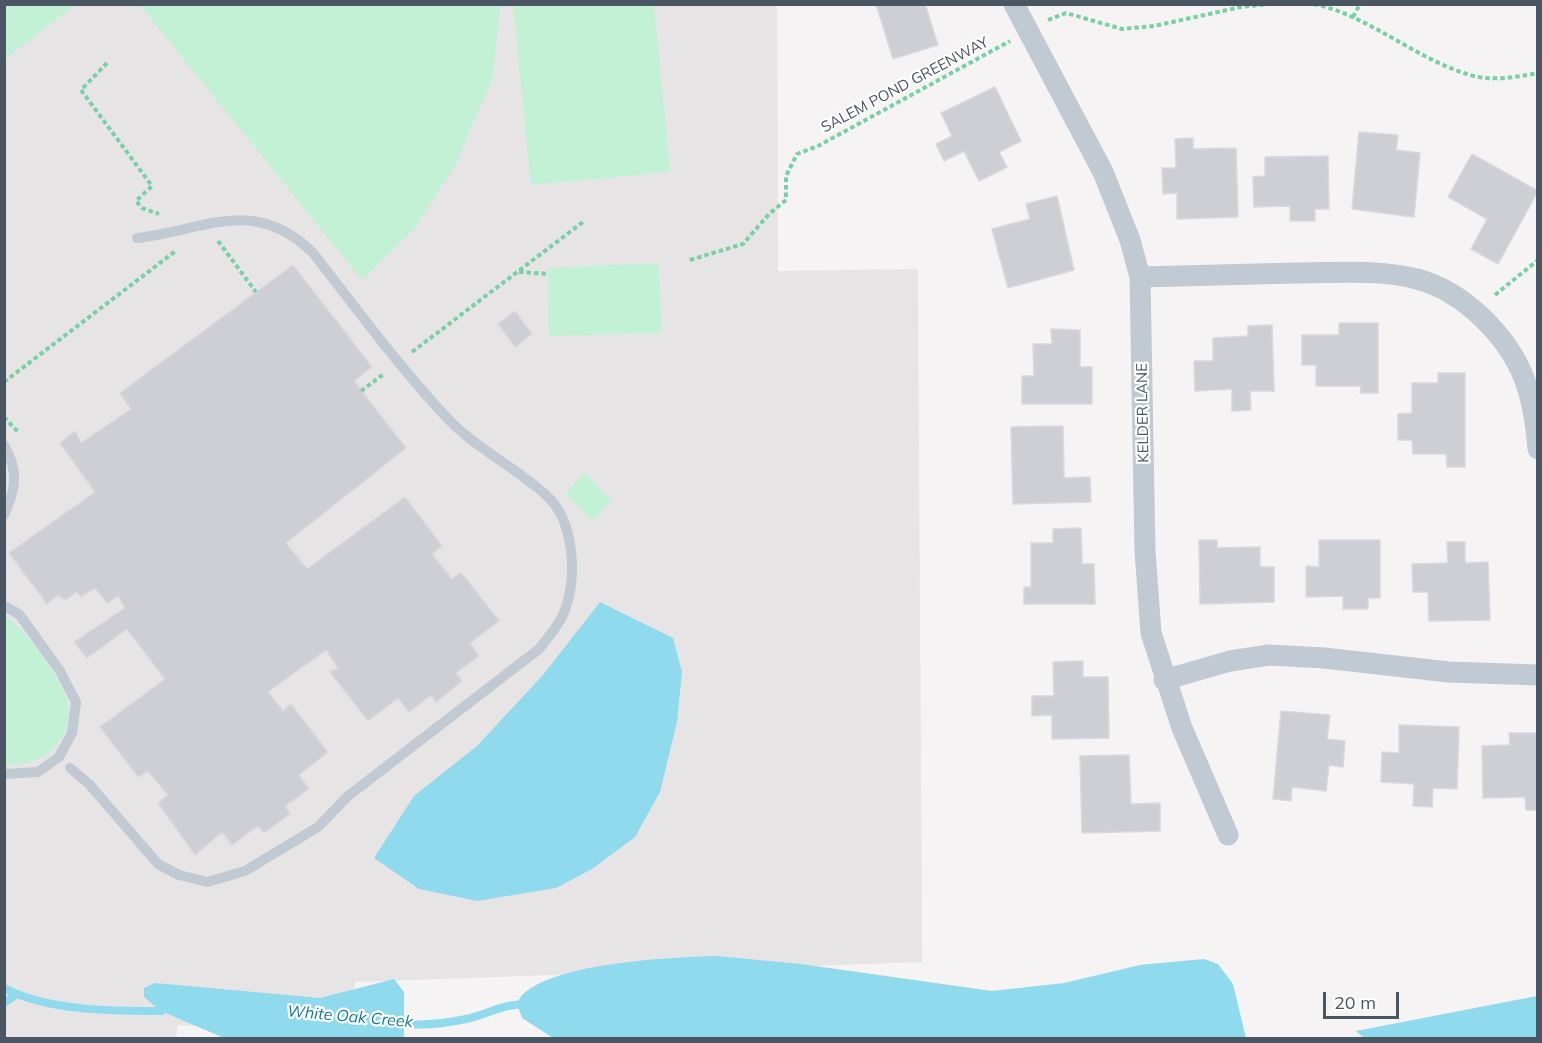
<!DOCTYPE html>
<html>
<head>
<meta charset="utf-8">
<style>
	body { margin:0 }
	#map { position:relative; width:1542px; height:1043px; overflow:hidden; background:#f5f3f3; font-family:Mulish,sans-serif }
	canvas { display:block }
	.frame { position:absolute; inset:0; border:6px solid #4a5661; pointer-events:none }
	.scale { position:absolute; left:1323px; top:992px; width:76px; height:27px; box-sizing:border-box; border:3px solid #4a5661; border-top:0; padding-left:8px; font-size:18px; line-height:21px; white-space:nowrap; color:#4a5661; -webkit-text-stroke:4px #fff; paint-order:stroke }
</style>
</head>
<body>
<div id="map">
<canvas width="1542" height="1043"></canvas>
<div class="frame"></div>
<div class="scale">20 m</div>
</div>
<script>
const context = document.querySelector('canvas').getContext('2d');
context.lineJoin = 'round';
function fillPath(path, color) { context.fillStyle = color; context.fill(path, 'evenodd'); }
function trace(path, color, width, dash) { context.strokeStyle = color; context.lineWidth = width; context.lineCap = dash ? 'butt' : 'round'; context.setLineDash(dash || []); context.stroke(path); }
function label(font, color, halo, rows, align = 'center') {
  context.font = font + ' Mulish,sans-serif'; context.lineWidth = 4.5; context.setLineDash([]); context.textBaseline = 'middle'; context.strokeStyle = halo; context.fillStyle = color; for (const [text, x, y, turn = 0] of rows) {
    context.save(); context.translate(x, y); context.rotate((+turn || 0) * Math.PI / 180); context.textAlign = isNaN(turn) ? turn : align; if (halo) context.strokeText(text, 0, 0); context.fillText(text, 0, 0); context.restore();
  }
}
fillPath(new Path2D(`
	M5 5H777L778 271 918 269 922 962 355 982 354 1032 178 1025 176 1038H5Z`), '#e6e4e5');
fillPath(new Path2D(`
	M5 4H75V5L5 59Z
	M140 5H500L493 77 454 167 414 229 362 280Z
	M513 5H654L670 172 531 185Z
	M658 263 662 333 549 336 548 268Z
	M585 473 612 500 592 521 565 494Z
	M4 616C23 625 66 684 68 705 72 742 40 769 5 764Z`), '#c3f1d5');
fillPath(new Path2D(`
	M600 602 673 638 682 672 677 722 660 792 635 837 592 869 556 888 477 901 419 889 374 858 414 796 477 746 543 675Z
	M716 956 801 964 992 991 1064 983 1140 965 1204 959 1218 964 1233 984 1246 1038H553L522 1018 517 1004C531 963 677 957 716 956Z
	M394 979 404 992V1038H224L161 1011 144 997V988L155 983 320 998Z
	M1537 996V1038H1364L1356 1031Z`), '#90daee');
trace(new Path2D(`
	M4 988C47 1011 113 1011 161 1011L162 1001
	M4 1003 17 994
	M394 1023C417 1026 443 1024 466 1019 486 1015 506 1002 527 1005`), '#90daee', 8);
const building = new Path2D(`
	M876 4H925L938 45 893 59Z
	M995 87 1021 141 999 152 1007 167 979 181 964 151 944 161 936 144 952 136 941 113Z
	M1359 132 1398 135 1396 150 1420 153 1414 217 1352 209Z
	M1193 138V149L1236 148 1238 217 1177 219V193L1163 194 1162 168H1176L1175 139Z
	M1472 154 1538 191 1498 264 1471 249 1487 219 1448 197Z
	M1328 156 1329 209H1315V221H1290V206L1254 207 1253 177 1265 176V157Z
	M1057 196 1074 270 1008 288 992 229 1030 219 1026 204Z
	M293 265 372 367 354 381 406 448 286 543 307 569 405 497 442 546 432 554 452 579 461 572 499 621 470 643 479 656 456 673 462 681 436 702 431 695 409 712 398 698 368 721 330 672 338 668 326 650 268 692 283 711 291 704 328 752 299 775 309 789 285 806 290 814 264 833 258 826 232 845 222 832 195 855 158 803 168 795 148 771 138 777 100 727 165 679 127 629 87 658 74 642 125 608 118 596 107 603 95 588 81 597 77 592 65 600 58 595 47 604 9 553 95 492 60 443 75 431 81 443 131 409 120 393Z
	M515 311 532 334 515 347 498 324Z
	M1339 323H1378V393H1360L1361 386H1316V365H1302V335H1339Z
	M1272 325 1274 391H1250L1251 410 1232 411V389L1195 391 1194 361H1213V338L1248 336V326Z
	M1051 329 1080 330V367H1092V404H1022V376H1034L1033 344H1052Z
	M1438 373H1465V467H1447L1446 454H1413L1412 440H1398V414L1412 413V383H1438Z
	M1063 426 1064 478 1090 477 1091 502 1013 504 1011 427Z
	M1081 528 1082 564H1094L1095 604H1024V587H1031V543H1053V529Z
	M1199 540H1217V548L1260 547V567H1274V602L1200 604Z
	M1319 540H1380V598H1368V609H1343V596L1306 597V566L1319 567Z
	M1447 542H1465V563L1488 562 1490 620 1429 621 1428 592H1413L1412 564 1448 563Z
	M1083 661V677H1108L1109 738 1052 739V715L1032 716V696H1054L1053 662Z
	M1281 711 1330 715 1327 739 1345 741 1343 767 1329 765 1326 791 1292 787 1291 801 1273 799Z
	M1399 725 1459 727 1457 789 1433 788 1432 807 1413 806 1414 784 1381 782 1382 752 1399 753Z
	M1509 733H1538V810H1526L1525 797 1483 798 1482 746 1510 745Z
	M1129 755 1131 804 1160 803V831L1082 833 1080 756Z`);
fillPath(building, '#cdcfd5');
trace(building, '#d7d9de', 1.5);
trace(new Path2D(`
	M1314 4C1371 16 1417 61 1474 76 1494 81 1517 77 1538 73
	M1353 17 1360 4
	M1048 20 1066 13 1122 29 1154 26 1241 7 1269 4
	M107 63 81 90 152 186 136 201 142 208 159 214
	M218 241 256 292
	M690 260 743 244 769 214 786 200V176L797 154 818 146 1010 41
	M519 272 548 274
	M1495 295 1538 260
	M412 352 583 222
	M4 382 177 250
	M361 391 385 373
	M4 417 18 432`), '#7ad0a6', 4, [4.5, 3]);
trace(new Path2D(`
	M4 445C19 471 16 489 4 515
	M4 606 19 614 60 671 76 702 72 733 59 757 38 772 4 774
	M70 768 89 784 158 864 179 875 207 882 245 871 318 827 348 796 539 649C549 636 561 623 566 607 577 573 574 520 546 495 515 467 477 449 448 419 399 367 357 309 313 253 255 195 206 230 137 238`), '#c1cad2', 10);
trace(new Path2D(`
	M1014 4 1103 172 1130 240 1140 277 1145 551 1151 633 1182 728 1228 835
	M1140 277C1192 276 1243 274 1295 273 1336 273 1377 269 1417 279 1463 291 1507 335 1524 378 1533 401 1536 425 1538 449
	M1164 680 1230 661 1269 655 1324 658 1449 672 1538 675`), '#c1cad2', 21);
label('15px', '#4a5661', '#fff', [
	["SALEM POND GREENWAY",905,85,-28],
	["KELDER LANE",1143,413,-91]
]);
label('italic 16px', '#0c7c9b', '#fff', [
	["White Oak Creek",350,1017,5]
]);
</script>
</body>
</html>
